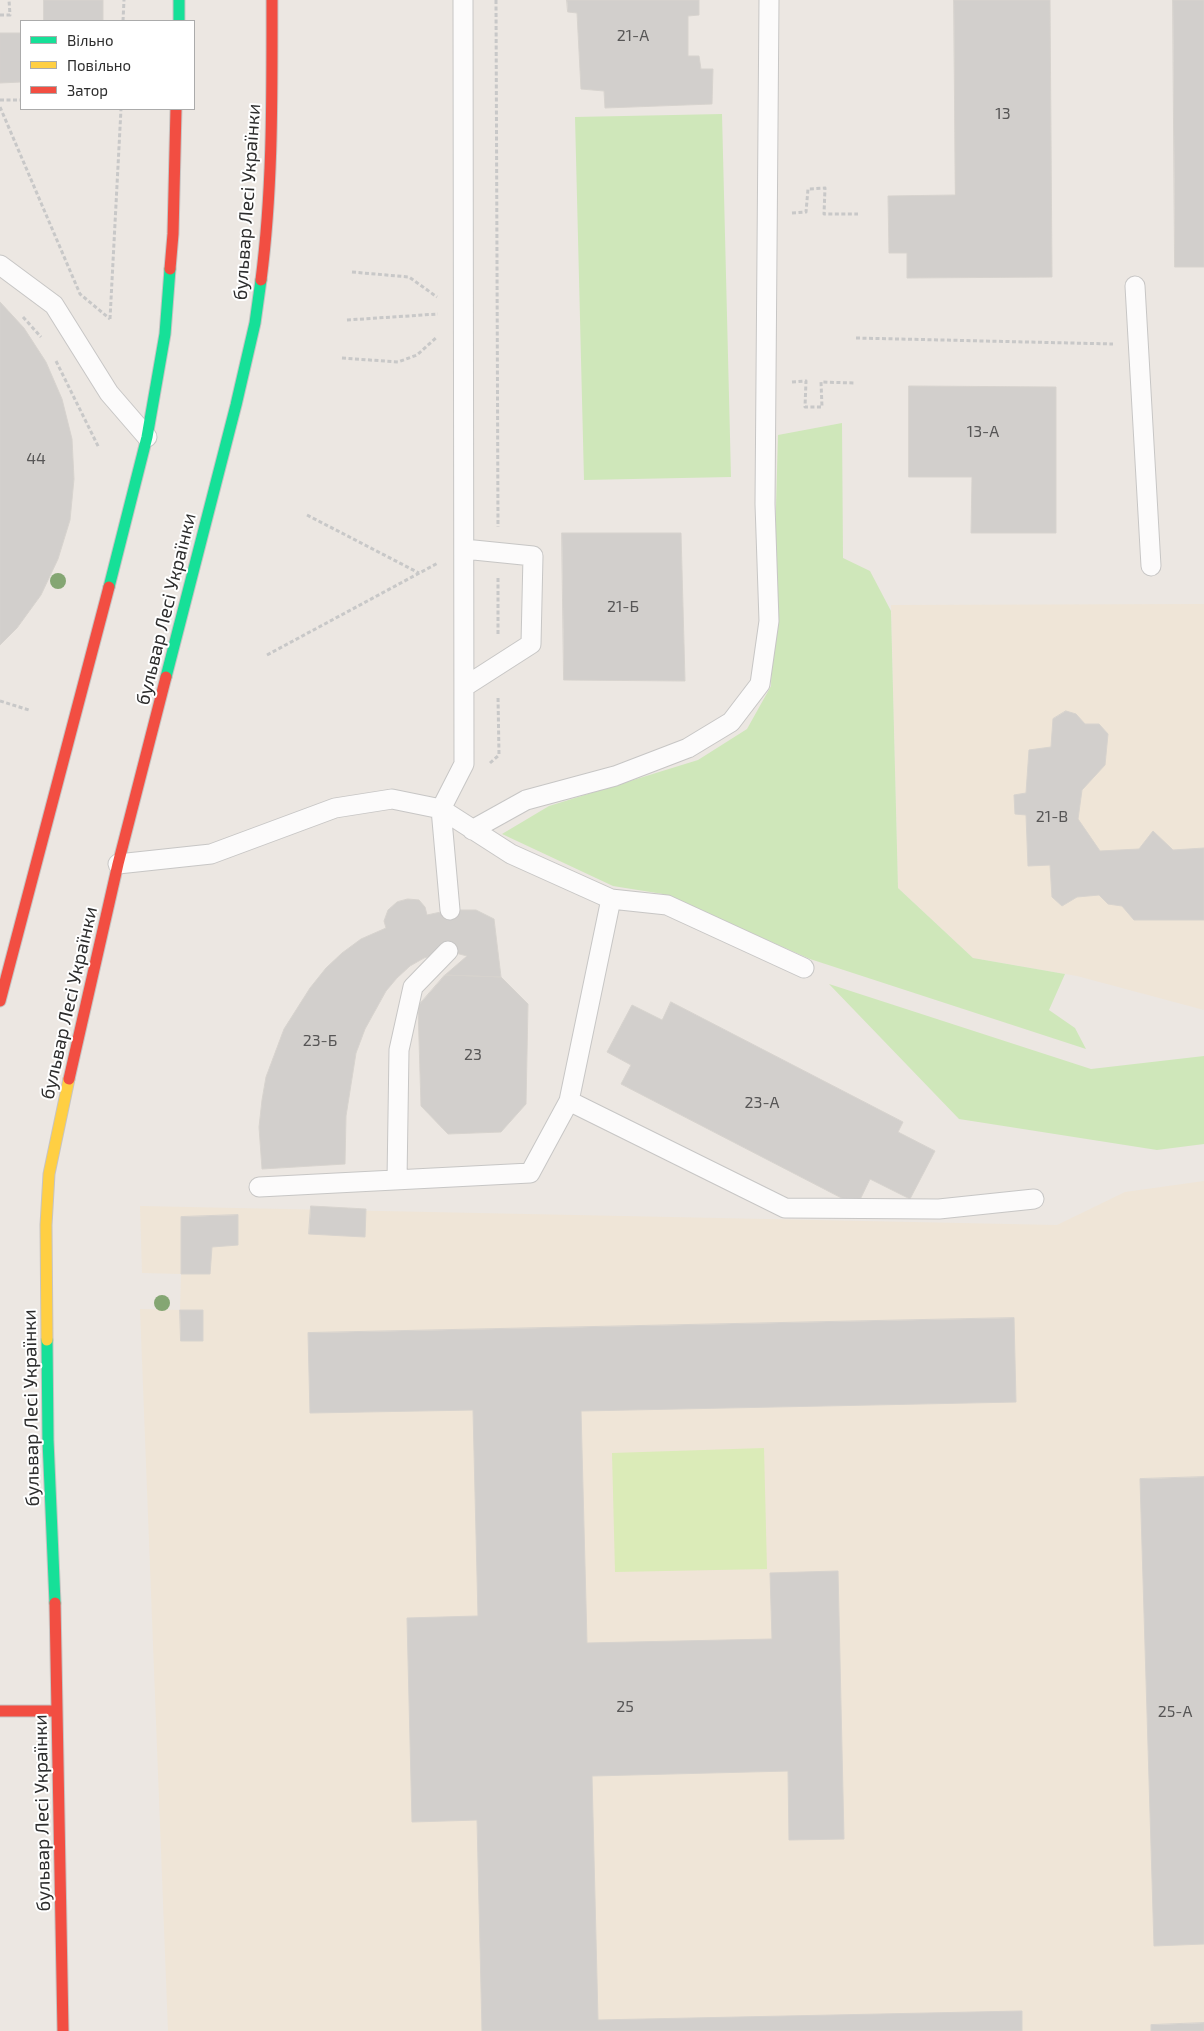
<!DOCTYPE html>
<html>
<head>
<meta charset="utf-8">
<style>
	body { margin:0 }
	#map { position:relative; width:1204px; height:2031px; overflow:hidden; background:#ece7e2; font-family:"Exo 2",sans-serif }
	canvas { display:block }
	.legend { position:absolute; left:20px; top:20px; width:175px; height:90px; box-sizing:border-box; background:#fff; border:1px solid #ababab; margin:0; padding:6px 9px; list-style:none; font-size:15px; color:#2d2d2d }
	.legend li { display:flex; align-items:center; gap:10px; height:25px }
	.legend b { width:25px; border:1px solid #ababab }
</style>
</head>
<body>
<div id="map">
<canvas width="1204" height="2031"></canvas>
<ul class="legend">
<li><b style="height:6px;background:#16e098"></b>Вільно</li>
<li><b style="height:6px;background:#ffcf43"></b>Повільно</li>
<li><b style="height:6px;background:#f24e42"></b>Затор</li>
</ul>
</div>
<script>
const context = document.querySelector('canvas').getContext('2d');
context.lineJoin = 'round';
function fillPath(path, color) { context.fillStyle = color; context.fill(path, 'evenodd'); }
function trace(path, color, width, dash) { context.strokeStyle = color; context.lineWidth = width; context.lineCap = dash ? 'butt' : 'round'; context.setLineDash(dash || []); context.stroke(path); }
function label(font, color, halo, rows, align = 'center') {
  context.font = font + ' "Exo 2",sans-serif'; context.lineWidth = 4; context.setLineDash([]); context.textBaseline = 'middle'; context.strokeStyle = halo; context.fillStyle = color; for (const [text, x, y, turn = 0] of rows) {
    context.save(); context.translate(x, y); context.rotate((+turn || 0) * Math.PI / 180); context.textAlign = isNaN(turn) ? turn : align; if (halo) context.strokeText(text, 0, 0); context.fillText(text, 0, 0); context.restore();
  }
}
fillPath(new Path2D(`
	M1204 604V1010L1077 976 973 958 898 888 891 605Z
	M1204 1181V2023L1151 2025V2031H168L140 1309 180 1310 181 1274 142 1273 140 1206 1057 1225 1125 1192Z`), '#efe5d7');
fillPath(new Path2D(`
	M722 114 731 477 584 480 575 117Z
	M842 423 843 558 870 571 891 611 898 888 973 958 1065 974 1049 1010 1075 1028 1086 1049 810 959 663 894 613 886 502 834 549 806 698 760 747 729 771 686 778 435Z
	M829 984 1091 1069 1204 1056V1144L1157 1150 959 1119Z`), '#cfe7ba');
fillPath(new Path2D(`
	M764 1448 767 1569 615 1572 612 1453Z`), '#dbebb8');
const building = new Path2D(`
	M44 0H103V21H44Z
	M567 0H699V15L688 16V56H699L701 69H713L712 104 605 108 604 91 581 89 577 13 568 12Z
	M954 0H1050L1052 277 907 278V253H889L888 196 955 195Z
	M1173 0H1204V267H1175Z
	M0 33H21V82L0 83Z
	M0 302 24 328 46 362 62 399 72 439 74 479 70 520 58 559 41 595 17 628 0 645Z
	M909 386 1056 387V533H971L972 477H909Z
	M562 533H681L685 681 564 680Z
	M1066 711 1076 714 1085 724H1099L1108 734 1105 765 1082 790 1078 819 1100 851 1139 849 1153 831 1173 850 1204 848V920H1134L1122 906 1108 904 1099 895 1077 897 1062 906 1052 897 1050 865 1028 866 1026 815 1015 814 1014 795 1026 793 1029 750 1051 747 1053 719Z
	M408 899 419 900 425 907 427 915 450 910H476L494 919 501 977 445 975 467 956 448 951 424 958 410 966 397 978 386 991 365 1029 356 1053 346 1116 345 1164 262 1169 259 1127 262 1100 266 1077 284 1029 310 988 326 968 342 953 361 939 386 928 384 921 388 910 397 902Z
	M445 975 501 977 528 1004 526 1104 501 1132 448 1134 421 1106 418 1006Z
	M671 1002 903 1122 898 1132 935 1151 910 1199 870 1179 857 1206 621 1084 631 1065 607 1052 632 1005 662 1020Z
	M311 1206 366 1209 365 1237 309 1234Z
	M238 1215V1245L212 1247 210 1274H181V1217Z
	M180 1310H203V1341H181Z
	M1014 1318 1016 1402 581 1411 587 1643 772 1639 770 1573 838 1571 844 1839 789 1840 788 1771 592 1776 598 2020 1022 2011V2031H482L477 1820 412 1822 407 1618 478 1616 473 1410 310 1413 308 1333Z
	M1204 1477V1944L1154 1946 1140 1479Z
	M1204 2023V2031H1151V2025Z`);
fillPath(building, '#d2cfcc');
trace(building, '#d7d3ce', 1);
const lane = new Path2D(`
	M0 265 54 305 109 393 147 437
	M1135 286 1151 566
	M464 549 533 556 531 644 464 687
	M472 830 526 800 615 776 688 748 731 722 760 684 769 621 765 504 769 0
	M118 864 211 854 335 808 392 799 441 809 511 854 611 899 667 905 804 968
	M611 899 569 1101 785 1208 939 1209 1034 1199
	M450 910 441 809 464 764 463 0
	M397 1180 399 1050 413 987 448 951
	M259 1187 530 1173 569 1101`);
const fast = new Path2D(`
	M179 0V21
	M109 587 147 437 165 334 170 269
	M166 677 236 405 255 323 261 280
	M47 1340 48 1440 55 1603`);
const slow = new Path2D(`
	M47 1340 46 1225 49 1174 69 1079`);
const jam = new Path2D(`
	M170 269 173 234 176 109
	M261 280C273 187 272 93 272 0
	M0 1001 109 587
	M69 1079 118 864 166 677
	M55 1603 63 2031
	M0 1711H57`);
trace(lane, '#c7c6c5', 21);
trace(fast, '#c6c4c3', 13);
trace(slow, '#c6c4c3', 13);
trace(jam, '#c6c4c3', 13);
trace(new Path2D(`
	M496 0 498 527
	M0 15H10L9 0
	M123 21 124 0
	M0 100H21
	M0 107 80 294 110 319
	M792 213 806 212 808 189 825 188 824 214H858
	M352 272 409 277 437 297
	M23 317 41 337
	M110 319 121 109
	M347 320 438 314
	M856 338 1113 344
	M342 358 398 362 417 355 437 337
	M56 361 99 448
	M792 382 806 381 805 407H822L821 382 855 383
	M307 515 419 573
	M498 578V634
	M267 655 438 563
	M0 701 29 710
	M490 763 499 755 498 696`), '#c8c8c8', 3, [4, 2.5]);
trace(lane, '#fcfbfb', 19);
trace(fast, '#16e098', 11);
trace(slow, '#ffcf43', 11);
trace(jam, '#f24e42', 11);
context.fillStyle = '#84a673';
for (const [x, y] of [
	[58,581],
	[162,1303]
]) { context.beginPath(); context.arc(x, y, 8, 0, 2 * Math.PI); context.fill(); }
label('16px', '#575656', null, [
	["21-А",633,36],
	["13",1003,114],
	["13-А",983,432],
	["44",36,459],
	["21-Б",623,607],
	["21-В",1052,817],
	["23-Б",320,1041],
	["23",473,1055],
	["23-А",762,1103],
	["25",625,1707],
	["25-А",1175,1712]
]);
label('19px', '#2d2d2d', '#fff', [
	["бульвар Лесі Українки",247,202,-86],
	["бульвар Лесі Українки",166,609,-76],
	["бульвар Лесі Українки",69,1003,-77],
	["бульвар Лесі Українки",31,1408,-91],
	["бульвар Лесі Українки",42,1813,-91]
]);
</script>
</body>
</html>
